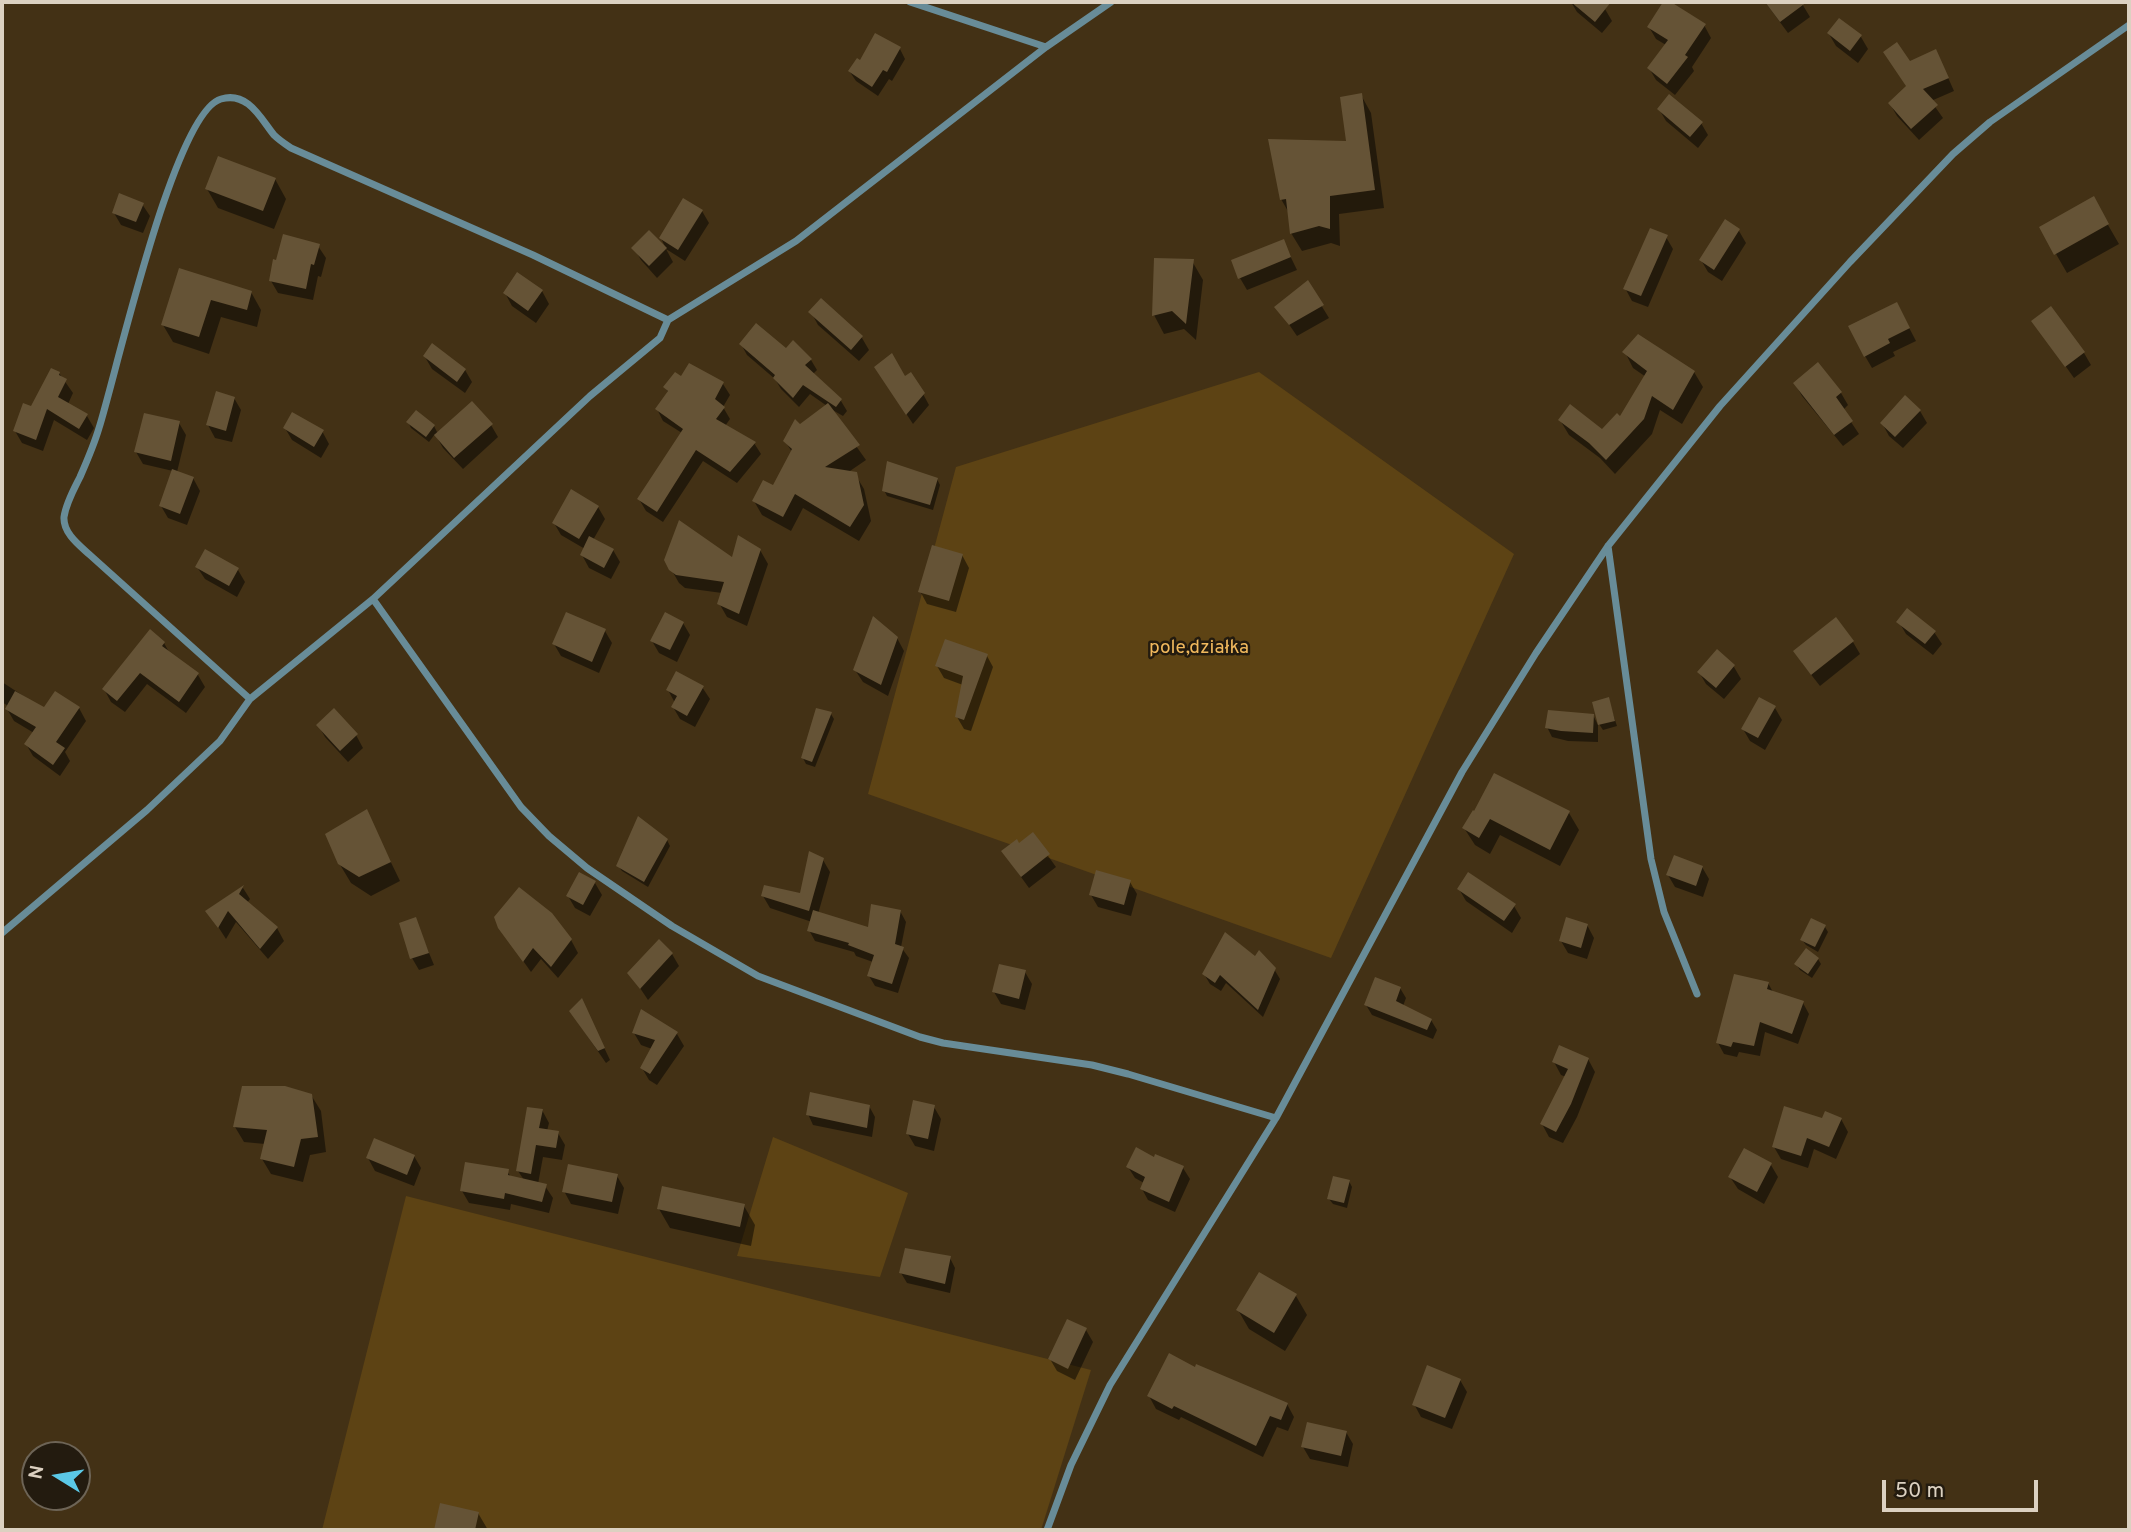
<!DOCTYPE html>
<html>
<head>
<meta charset="utf-8">
<style>
	body { margin:0 }
	#map { position:relative; width:2131px; height:1532px; overflow:hidden; background:#433115; font-family:Overpass,sans-serif }
	canvas { display:block }
	.frame { position:absolute; inset:0; border:4px solid #dcd1c1; pointer-events:none }
	.north { position:absolute; left:21px; top:1441px; width:70px; height:70px; box-sizing:border-box; background:#231b0f; border:2px solid #6d6456; border-radius:50%; rotate:281deg; font-size:19px; font-weight:700; line-height:28px; text-align:center; color:#dcd1c1 }
	.north::after { content:''; display:block; margin:auto; width:24px; height:32px; background:#5bc8e6; clip-path:polygon(50% 0,100% 100%,50% 72%,0 100%) }
	.scale { position:absolute; left:1882px; top:1480px; width:156px; height:32px; box-sizing:border-box; border:4px solid #dcd1c1; border-top:0; padding-left:9px; font-size:21px; line-height:24px; white-space:nowrap; color:#dcd1c1; -webkit-text-stroke:5px #231b0f; paint-order:stroke }
</style>
</head>
<body>
<div id="map">
<canvas width="2131" height="1532"></canvas>
<div class="frame"></div>
<div class="north">N</div>
<div class="scale">50 m</div>
</div>
<script>
const context = document.querySelector('canvas').getContext('2d');
context.lineJoin = 'round';
function fillPath(path, color) { context.fillStyle = color; context.fill(path, 'evenodd'); }
function trace(path, color, width, dash) { context.strokeStyle = color; context.lineWidth = width; context.lineCap = dash ? 'butt' : 'round'; context.setLineDash(dash || []); context.stroke(path); }
function label(font, color, halo, rows, align = 'center') {
  context.font = font + ' Overpass,sans-serif'; context.lineWidth = 5; context.setLineDash([]); context.textBaseline = 'middle'; context.strokeStyle = halo; context.fillStyle = color; for (const [text, x, y, turn = 0] of rows) {
    context.save(); context.translate(x, y); context.rotate((+turn || 0) * Math.PI / 180); context.textAlign = isNaN(turn) ? turn : align; if (halo) context.strokeText(text, 0, 0); context.fillText(text, 0, 0); context.restore();
  }
}
fillPath(new Path2D(`
	M1259 372 1514 554 1331 958 868 794 956 467Z
	M773 1137 908 1193 880 1277 737 1256Z
	M406 1196 1091 1370 1041 1530H322Z`), '#5d4314');
fillPath(new Path2D(`
	M1571 2H1610L1605 9 1612 21 1602 33 1577 12Z
	M1665 2 1704 25 1711 38 1692 67 1694 71 1675 95 1656 80 1649 68 1666 45 1656 39 1649 27Z
	M1765 2H1801L1810 17 1788 33Z
	M1829 34 1861 37 1868 49 1858 63 1836 46Z
	M900 49 905 59 892 81 889 79 878 96 856 81 850 72Z
	M1910 63 1942 64 1954 91 1931 101 1943 118 1919 140 1897 116 1890 104 1908 87Z
	M1361 95 1371 113 1384 208 1339 214 1340 246 1331 243 1302 251 1291 233 1289 213 1281 199 1348 143Z
	M1659 109 1701 123 1708 135 1698 148 1666 121Z
	M275 179 286 199 274 229 218 208 207 189Z
	M2093 199 2119 244 2067 273 2041 228Z
	M142 204 150 216 143 233 121 225 114 213Z
	M702 211 709 223 685 261 666 249 673 262 657 278 641 260 634 248 666 249 661 238Z
	M1725 222 1739 231 1746 243 1722 281 1708 272 1701 260Z
	M1666 237 1673 249 1648 307 1632 301 1625 288Z
	M1283 241 1297 270 1247 290 1240 278Z
	M318 246 326 258 321 277 318 276 313 300 278 293 271 281Z
	M1192 261 1203 280 1196 340 1184 329 1164 334 1154 315Z
	M180 270 251 292 261 310 257 327 221 317 209 354 173 342 163 325Z
	M1307 282 1329 318 1297 336 1277 307Z
	M542 291 549 304 536 323 512 306 505 293Z
	M821 301 862 338 869 350 859 361 818 325 811 312Z
	M1903 316 1916 341 1893 352 1895 356 1872 368 1865 356Z
	M2034 322 2084 353 2091 365 2074 378Z
	M741 344 786 350 811 360 817 370 813 374 841 401 847 411 843 416 829 408 866 460 847 473 855 474 864 489 871 521 859 541 803 508 791 531 762 515 754 501 773 488 792 452 785 441 827 406 810 394 799 407 781 389 775 379 747 355Z
	M1625 352 1694 372 1703 387 1682 424 1660 410 1652 434 1615 474 1600 458 1569 435 1560 420 1603 431 1620 418 1646 377 1633 368Z
	M425 357 465 370 472 382 465 393 432 369Z
	M1818 365 1841 393 1848 405 1843 410 1859 434 1843 446 1802 396 1795 384Z
	M59 373 73 393 68 404 87 416 94 428 87 440 54 420 43 451 22 443 15 431Z
	M882 377 904 378 923 394 929 405 913 424Z
	M682 379 723 384 730 395 723 407 730 419 725 426 754 443 761 454 737 483 703 461 663 522 646 511 639 499 682 433 663 421 657 409 668 392 665 387Z
	M234 398 241 410 232 442 215 438 208 425Z
	M1920 411 1927 423 1903 448 1889 436 1882 423Z
	M408 422 434 426 438 434 491 425 498 437 463 469 443 448 435 434 429 442 411 428Z
	M179 423 186 435 177 472 193 478 200 491 187 525 168 518 161 506 173 471 143 464 136 452Z
	M285 428 322 431 329 444 321 458 292 440Z
	M937 479 940 485 933 510 887 496 884 490Z
	M598 507 605 519 593 540 613 550 620 562 611 579 589 568 582 555 585 549 561 535 554 523Z
	M760 550 768 564 747 626 727 617 719 603 722 593 685 588 679 583 666 560 732 559Z
	M962 555 969 568 956 612 927 604 920 591Z
	M197 567 238 570 245 582 237 597 205 579Z
	M1899 622 1934 632 1942 644 1933 655 1906 634Z
	M683 623 690 635 677 662 659 653 652 641Z
	M605 631 612 643 599 673 561 656 554 644Z
	M897 638 904 651 888 696 863 682 855 670Z
	M1853 642 1860 654 1820 686 1802 663Z
	M164 643 170 654 198 675 205 687 186 713 147 684 125 712 111 702 104 689Z
	M1717 652 1734 667 1741 679 1724 699 1706 684 1699 672Z
	M987 656 993 667 971 731 964 729 957 717 963 685 944 678 937 666Z
	M2 682 45 710 79 708 86 721 65 752 70 761 60 776 33 756 26 744 34 733 14 721 7 709 8 706 2 702Z
	M702 687 710 699 695 727 680 719 673 707 675 703 668 690Z
	M1608 699 1617 726 1603 730 1599 724Z
	M1775 708 1782 720 1765 750 1750 741 1743 729Z
	M831 714 834 719 815 767 806 764 803 758Z
	M1593 715 1598 725V742L1568 741 1552 737 1547 727Z
	M318 725 356 735 363 748 348 762 325 737Z
	M366 811 400 881 371 896 351 883 339 863Z
	M1473 812 1569 813 1579 830 1560 866 1500 835 1490 854 1475 845 1464 828Z
	M1033 835 1056 867 1029 888 1003 852 1019 845Z
	M667 840 670 846 648 887 622 871 618 866Z
	M823 860 830 872 818 914 869 929 900 911 906 922 901 947 909 958 898 993 875 986 869 976 873 962 856 956 854 952 815 941 809 930 812 922 770 908 763 896 801 895Z
	M1702 867 1709 879 1703 897 1675 887 1668 875Z
	M1130 882 1137 894 1131 916 1098 907 1091 895Z
	M595 883 602 895 590 916 575 908 568 896Z
	M243 888 250 899 247 903 277 928 284 941 268 959 236 922 226 939 208 911Z
	M1459 889 1514 906 1521 918 1512 933 1466 901Z
	M415 919 434 965 419 970 412 958Z
	M1587 925 1594 938 1587 959 1568 953 1561 941Z
	M499 927 571 940 578 953 558 978 541 959 531 972Z
	M1825 927 1828 932 1818 952 1806 945 1802 940Z
	M672 954 679 966 648 1000 630 973Z
	M1256 959 1274 969 1280 979 1263 1017 1226 983 1221 991 1210 984 1204 974Z
	M1818 959 1821 964 1812 978 1800 970 1796 964Z
	M1025 972 1032 984 1025 1010 1001 1004 994 992Z
	M1768 983 1773 992 1803 1003 1809 1014 1798 1044 1765 1032 1760 1056 1739 1052 1737 1057 1724 1054 1718 1043Z
	M1400 988 1406 998 1403 1006 1431 1020 1437 1030 1433 1039 1372 1015 1366 1005Z
	M582 1001 610 1060 606 1063 579 1024Z
	M634 1033 677 1034 684 1046 657 1085 649 1080 642 1068 652 1049 641 1045Z
	M1588 1059 1595 1072 1577 1117 1563 1143 1549 1137 1542 1124 1566 1077 1561 1075 1554 1062Z
	M311 1095 321 1111 326 1152 310 1155 303 1182 271 1174 262 1159 265 1144 244 1142 235 1127Z
	M869 1106 875 1117 872 1137 813 1125 808 1114Z
	M934 1107 941 1119 934 1151 915 1146 908 1134Z
	M542 1110 549 1123 547 1131 558 1133 565 1145 562 1160 543 1157 538 1184 545 1186 553 1198 549 1213 511 1204 510 1210 469 1203 462 1191 507 1171 511 1177 524 1180 518 1171Z
	M1841 1119 1848 1132 1836 1159 1814 1149 1808 1168 1781 1159 1774 1147 1823 1120Z
	M414 1156 421 1168 414 1186 375 1171 368 1158Z
	M1155 1159 1183 1168 1190 1179 1175 1212 1148 1200 1142 1189 1144 1183 1135 1178 1128 1167Z
	M1771 1165 1778 1177 1764 1204 1738 1189 1730 1177Z
	M617 1176 624 1188 618 1214 571 1204 564 1191Z
	M1349 1181 1352 1187 1347 1208 1333 1204 1329 1199Z
	M744 1206 755 1225 751 1246 670 1228 659 1209Z
	M950 1258 955 1268 950 1293 907 1283 901 1273Z
	M1296 1296 1307 1315 1285 1351 1249 1329 1238 1310Z
	M1086 1330 1093 1342 1075 1380 1057 1371 1050 1359Z
	M1196 1369 1287 1404 1294 1417 1288 1431 1277 1427 1263 1457 1181 1417 1179 1420 1156 1409 1149 1396Z
	M1460 1380 1467 1392 1452 1429 1421 1417 1414 1404Z
	M1346 1432 1353 1444 1348 1467 1310 1459 1303 1447Z
	M441 1505 478 1513 488 1530H436Z`), '#0007');
fillPath(new Path2D(`
	M1571 2H1611L1595 22Z
	M1663 2H1671L1706 24 1685 55 1688 57 1667 84 1647 68 1668 40 1647 27Z
	M1765 2H1807L1780 22Z
	M1839 18 1862 35 1850 51 1827 33Z
	M875 33 901 47 887 72 883 70 872 87 848 71 857 58 860 60Z
	M1897 42 1910 61 1936 49 1949 78 1923 89 1938 105 1911 129 1888 103 1906 86 1883 52Z
	M1362 93 1375 190 1330 196V229L1319 226 1290 234 1286 199 1280 200 1268 139 1346 141 1340 97Z
	M1669 94 1703 122 1690 137 1657 109Z
	M218 156 276 178 263 211 205 189Z
	M119 193 144 203 136 222 112 213Z
	M2094 196 2109 224 2054 255 2039 227Z
	M683 198 703 210 678 250 659 238Z
	M1725 219 1740 229 1714 270 1699 260Z
	M1650 228 1668 235 1641 296 1623 289Z
	M649 230 667 248 649 266 631 248Z
	M283 234 320 244 314 265 311 264 306 289 269 281 273 259 276 260Z
	M1284 239 1291 257 1238 279 1231 260Z
	M1154 258 1194 259 1186 324 1172 311 1152 316Z
	M179 268 252 291 247 310 211 300 199 337 161 325Z
	M517 272 543 290 528 311 503 293Z
	M1308 280 1324 305 1289 325 1274 307Z
	M821 298 863 336 851 350 808 312Z
	M1897 302 1910 328 1888 339 1890 343 1864 357 1848 326Z
	M2051 306 2085 352 2065 367 2031 321Z
	M756 323 786 348 793 340 812 359 805 365 842 399 836 407 803 385 793 398 773 378 775 375 739 344Z
	M1638 334 1695 371 1673 410 1652 396 1644 419 1606 460 1589 443 1558 420 1570 404 1602 429 1617 413 1620 416 1647 371 1622 352Z
	M432 343 466 369 457 382 423 356Z
	M892 353 905 376 911 372 925 393 906 415 874 367Z
	M1818 362 1842 392 1836 397 1853 421 1834 435 1793 383Z
	M689 363 724 382 715 399 725 407 716 419 756 442 730 472 696 450 657 512 637 499 683 429 655 409 668 391 663 387 675 372 681 376Z
	M51 368 60 372 59 375 67 379 58 397 88 414 79 429 47 409 36 440 13 431 23 403 31 406Z
	M216 391 235 397 226 431 206 425Z
	M1905 395 1921 410 1895 437 1880 423Z
	M472 401 493 424 454 458 434 435Z
	M828 403 860 445 825 467 857 472 864 505 850 527 795 494 783 517 752 501 763 480 773 485 792 449 783 441 795 419 800 424Z
	M416 410 435 425 426 437 406 422Z
	M292 412 324 430 314 447 283 428Z
	M144 413 180 421 171 461 134 452Z
	M887 461 938 478 930 505 882 491Z
	M172 469 194 477 180 514 159 506Z
	M571 489 599 506 579 539 552 523Z
	M679 520 732 557 738 535 761 549 739 614 717 604 724 582 676 575 669 570 664 560Z
	M589 536 614 549 604 568 580 555Z
	M932 545 963 554 949 601 918 592Z
	M205 549 239 568 229 586 195 567Z
	M1907 608 1936 631 1925 644 1896 622Z
	M566 612 606 629 592 662 552 644Z
	M665 612 684 622 670 650 650 641Z
	M873 616 898 637 881 685 853 670Z
	M1836 617 1854 641 1811 675 1793 651Z
	M150 629 165 642 162 646 199 673 179 702 140 673 117 701 102 689Z
	M945 639 988 654 964 720 955 717 963 676 935 666Z
	M1717 649 1735 665 1716 688 1697 672Z
	M676 671 704 686 687 716 671 707 677 696 666 690Z
	M15 691 44 707 55 691 80 707 56 742 65 748 53 765 24 744 36 727 5 709Z
	M1609 697 1615 721 1598 725 1592 702Z
	M1759 697 1776 706 1758 738 1741 729Z
	M334 708 358 734 340 751 316 725Z
	M816 708 832 712 812 762 801 758Z
	M1548 710 1594 714 1593 733 1561 731 1545 728Z
	M1494 773 1570 811 1550 850 1490 819 1479 838 1462 828 1473 810 1474 811Z
	M367 809 391 862 359 877 338 864 325 834Z
	M638 816 668 839 644 882 616 866Z
	M1033 832 1050 854 1021 877 1001 851 1017 839 1019 843Z
	M809 851 824 858 809 911 761 896 764 885 800 893Z
	M1674 855 1703 866 1696 886 1666 875Z
	M1096 870 1131 880 1124 905 1089 895Z
	M579 872 596 881 583 905 566 896Z
	M1468 872 1516 904 1504 921 1457 889Z
	M244 885 239 894 278 927 260 949 228 911 218 928 205 911Z
	M519 887 552 913 572 939 551 967 533 948 523 962 498 928 494 917Z
	M871 904 901 910 895 944 904 947 892 984 867 976 874 955 848 945 849 943 807 931 813 910 868 927Z
	M416 917 429 953 410 959 399 923Z
	M1566 917 1588 924 1581 948 1559 941Z
	M1811 918 1826 925 1815 947 1800 940Z
	M1225 932 1255 956 1259 950 1276 968 1258 1010 1220 975 1215 983 1202 974Z
	M659 939 673 953 640 989 627 973Z
	M1806 948 1819 958 1808 974 1794 964Z
	M999 964 1026 970 1019 999 992 992Z
	M1734 974 1769 982 1767 989 1804 1001 1792 1034 1760 1022 1754 1046 1733 1042 1731 1047 1716 1043Z
	M1375 977 1401 987 1396 1001 1432 1019 1427 1030 1364 1005Z
	M582 998 605 1048 598 1051 569 1011Z
	M641 1009 678 1032 650 1074 640 1068 655 1040 632 1033Z
	M1559 1045 1589 1058 1571 1104 1556 1132 1540 1124 1568 1069 1552 1062Z
	M242 1086H285L312 1094 318 1137 301 1139 294 1167 260 1159 267 1130 233 1127Z
	M810 1092 870 1105 867 1128 806 1115Z
	M913 1100 935 1105 928 1139 906 1134Z
	M1784 1106 1822 1118 1825 1111 1842 1118 1829 1147 1807 1138 1801 1156 1772 1147Z
	M527 1107 543 1109 539 1128 559 1131 556 1148 536 1145 531 1174 516 1171Z
	M374 1138 415 1155 407 1175 366 1158Z
	M1136 1147 1154 1157 1155 1154 1184 1166 1169 1202 1140 1189 1145 1177 1126 1167Z
	M1744 1148 1772 1163 1757 1192 1728 1177Z
	M465 1162 509 1169 508 1175 547 1184 542 1202 505 1193 504 1199 460 1191Z
	M568 1164 618 1174 612 1202 562 1192Z
	M1333 1176 1350 1180 1344 1203 1327 1199Z
	M662 1186 745 1204 740 1227 657 1209Z
	M905 1248 951 1256 945 1284 899 1273Z
	M1259 1272 1297 1294 1274 1333 1236 1310Z
	M1067 1319 1087 1328 1068 1369 1048 1359Z
	M1169 1353 1195 1367 1196 1364 1288 1403 1281 1420 1270 1416 1256 1446 1174 1406 1172 1409 1147 1396Z
	M1427 1365 1461 1379 1445 1418 1412 1405Z
	M1307 1422 1347 1431 1341 1456 1301 1447Z
	M440 1503 479 1512 475 1530H434Z`), '#655336');
trace(new Path2D(`
	M910 2 1046 47
	M1608 546 1651 859 1664 912 1697 994
	M373 599 521 807 549 836 587 868 672 926 758 976 920 1037 943 1043 1092 1065 1128 1074 1276 1118
	M250 699 90 555C79 545 63 533 64 517 66 503 74 489 80 477 87 461 94 445 99 428 116 375 174 112 221 99 248 91 261 119 274 135 279 140 285 144 291 148L533 255 668 320
	M2 933 147 810 220 741 250 699 373 599 590 396 660 338 668 320 796 241 1046 47 1111 2
	M1047 1530 1071 1465 1110 1385 1276 1118 1462 772 1536 653 1608 546 1720 406 1850 262 1953 154 1990 122 2129 25`), '#688c98', 7);
label('19px', '#f1b95d', '#231b0f', [
	["pole,działka",1199,649]
]);
</script>
</body>
</html>
